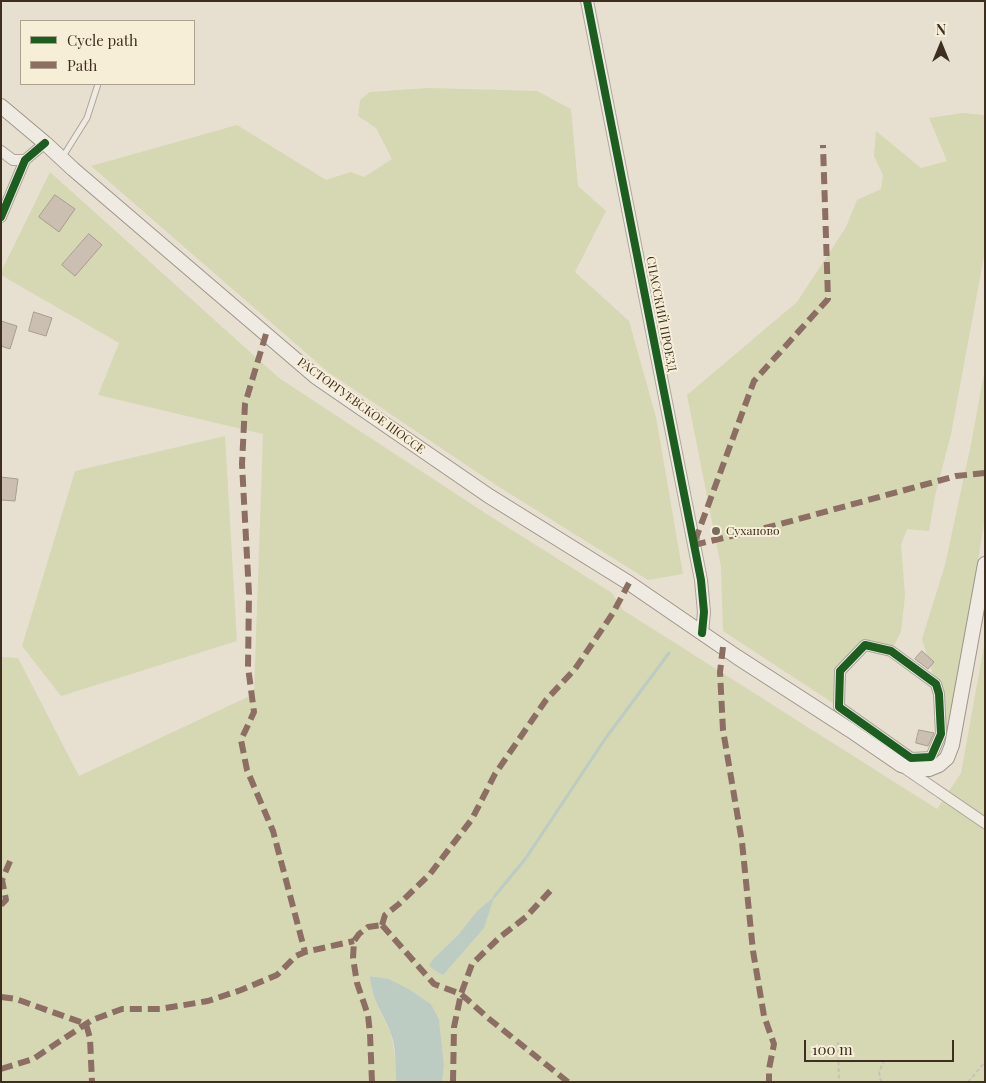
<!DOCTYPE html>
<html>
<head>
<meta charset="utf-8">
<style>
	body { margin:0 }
	#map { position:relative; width:986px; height:1083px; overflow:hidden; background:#e7e0d1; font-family:"Playfair Display",serif }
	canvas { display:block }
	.frame { position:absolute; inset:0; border:2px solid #3d2e20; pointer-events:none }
	.legend { position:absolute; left:20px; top:20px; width:175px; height:65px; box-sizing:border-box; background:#f7eed8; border:1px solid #ada18e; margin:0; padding:6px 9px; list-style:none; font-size:15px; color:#3d2e20 }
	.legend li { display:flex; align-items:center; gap:10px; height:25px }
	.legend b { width:25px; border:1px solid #ada18e }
	.north { position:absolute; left:916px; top:20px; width:50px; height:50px; -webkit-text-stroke:4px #f7eed8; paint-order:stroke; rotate:0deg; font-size:14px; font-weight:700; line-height:20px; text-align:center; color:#3d2e20 }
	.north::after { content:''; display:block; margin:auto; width:18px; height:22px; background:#3d2e20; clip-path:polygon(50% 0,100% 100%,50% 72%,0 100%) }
	.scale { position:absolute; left:804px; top:1040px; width:150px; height:22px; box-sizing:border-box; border:2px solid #3d2e20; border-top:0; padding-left:6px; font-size:15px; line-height:18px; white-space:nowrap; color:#3d2e20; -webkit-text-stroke:4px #f7eed8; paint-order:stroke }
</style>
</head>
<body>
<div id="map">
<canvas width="986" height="1083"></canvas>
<div class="frame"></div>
<ul class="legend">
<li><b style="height:6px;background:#1b5e20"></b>Cycle path</li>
<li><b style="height:6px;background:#8d6e63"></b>Path</li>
</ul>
<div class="north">N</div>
<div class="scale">100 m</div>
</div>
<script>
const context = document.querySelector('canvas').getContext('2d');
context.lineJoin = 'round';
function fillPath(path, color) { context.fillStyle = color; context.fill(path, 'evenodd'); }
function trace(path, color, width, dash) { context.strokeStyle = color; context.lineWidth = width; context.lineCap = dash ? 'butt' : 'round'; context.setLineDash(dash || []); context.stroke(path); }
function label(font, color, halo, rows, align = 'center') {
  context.font = font + ' "Playfair Display",serif'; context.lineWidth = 4; context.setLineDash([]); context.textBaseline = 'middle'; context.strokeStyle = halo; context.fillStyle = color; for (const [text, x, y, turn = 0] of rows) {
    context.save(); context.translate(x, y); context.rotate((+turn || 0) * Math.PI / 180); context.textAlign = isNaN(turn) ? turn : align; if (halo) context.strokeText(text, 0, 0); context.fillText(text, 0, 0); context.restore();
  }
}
fillPath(new Path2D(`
	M428 88 537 91 571 109 578 186 606 211 575 272 629 321 656 417 683 574 648 580 496 485 328 372 91 166 237 125 326 180 351 172 364 177 392 159 376 128 358 116 360 100 370 92Z
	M963 113 985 115V251L951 434 935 496 929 531 907 529 901 545 905 595 901 632 891 651 865 645 840 671 839 707 723 631 721 567 687 395 797 302 846 227 857 200 881 189 883 175 874 156 876 131 921 168 947 161 929 118Z
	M50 172 279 378 485 513 612 593 623 610 937 809 961 773 985 640V1082H442L444 1065 439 1019 431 1004 409 989 389 979 371 976 372 990 379 1010 391 1033 396 1063V1082H1V657L18 658 79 776 254 694 263 434 98 395 119 343 1 275V272ZM477 911 443 975 435 957 458 935Z
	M985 368V518L948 742 941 734 939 694 922 639 945 565 971 444Z
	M225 436 237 641 61 696 22 646 75 471Z`), '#d6d7b3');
fillPath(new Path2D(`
	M494 897 484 928 443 975 434 970 429 965 435 957 458 935 477 911Z
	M370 976 389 979 409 989 431 1004 439 1019 444 1065 442 1082H396C396 1067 396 1045 390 1031 381 1010 372 1000 370 976Z`), '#bcccc2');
trace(new Path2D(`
	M494 897 526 858 605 739 669 653`), '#bcccc2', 3);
const building = new Path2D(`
	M55 195 75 209 59 232 39 217Z
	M89 234 102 245 75 276 62 265Z
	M34 312 52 318 46 336 29 331Z
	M1 321 17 326 10 349 1 346Z
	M1 477 18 479 15 501 1 500Z
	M922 651 934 662 928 669 915 659Z
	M919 730 934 733 928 746 916 743Z`);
fillPath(building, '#cbbfb2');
trace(building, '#a89c90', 1);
const service = new Path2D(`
	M62 158 87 118 98 84`);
const minor = new Path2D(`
	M1 151 13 160H25
	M1 217 25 160 45 143
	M865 645 891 651 936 684 939 694 941 734 931 757 911 758 839 707 840 671Z
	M906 769 985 823`);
const tertiary = new Path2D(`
	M587 1 701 580 704 612 702 633`);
const secondary = new Path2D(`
	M1 106 45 143 73 169 316 377 489 496 629 583 737 657 850 730 901 765 916 769H929L939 765 947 758 952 745 985 564`);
trace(service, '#ada599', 7);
trace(minor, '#ada599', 12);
trace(tertiary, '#ada599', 14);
trace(secondary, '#9c958a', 16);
trace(new Path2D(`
	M838 1042 839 1082
	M881 1082 879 1072 884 1061
	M968 1082 985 1062`), '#c8c2b9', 2, [4, 2.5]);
trace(service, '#efebe3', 5);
trace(minor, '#efebe3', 10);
trace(tertiary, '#efebe3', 12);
trace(secondary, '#efebe3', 14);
trace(new Path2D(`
	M266 334 245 404 242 464 249 594 248 667 254 712 241 740 247 770 273 831 305 952
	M695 541 754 381 828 299 823 145
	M694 545 773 526 956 476 985 473
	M723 647 720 672 723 730 742 842 753 951 764 1016 774 1044 769 1069V1082
	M1 905 6 900 2 880 11 859
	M382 925 385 915 399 904 430 874 472 819 495 774 546 700 575 669 613 613 629 583
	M382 925 434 984 461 994 488 1018 568 1082
	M1 997 16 999 86 1024 90 1038 92 1082
	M1 1069 33 1059 92 1020 122 1009H160L208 1001 241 990 277 975 296 956 305 952 354 941
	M372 1082 370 1034 368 1015 357 983 353 958 354 941 359 934 368 927 382 925
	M453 1082 454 1027 461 994 472 964 500 937 526 917 551 890`), '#8d6e63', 6, [12, 6]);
trace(new Path2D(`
	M587 1 701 580 704 612 702 633
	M1 217 25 160 45 143
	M865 645 891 651 936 684 939 694 941 734 931 757 911 758 839 707 840 671Z`), '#1b5e20', 8);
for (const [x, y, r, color] of [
	[716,531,5,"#786c5e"]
]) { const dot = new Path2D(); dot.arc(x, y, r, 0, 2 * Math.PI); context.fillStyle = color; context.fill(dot); trace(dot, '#f7eed8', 2); }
label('12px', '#3d2e20', '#f7eed8', [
	["СПАССКИЙ ПРОЕЗД",661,314,79],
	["РАСТОРГУЕВСКОЕ ШОССЕ",361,406,36]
]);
label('12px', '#3d2e20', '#f7eed8', [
	["Суханово",726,531]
], 'left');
</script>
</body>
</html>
